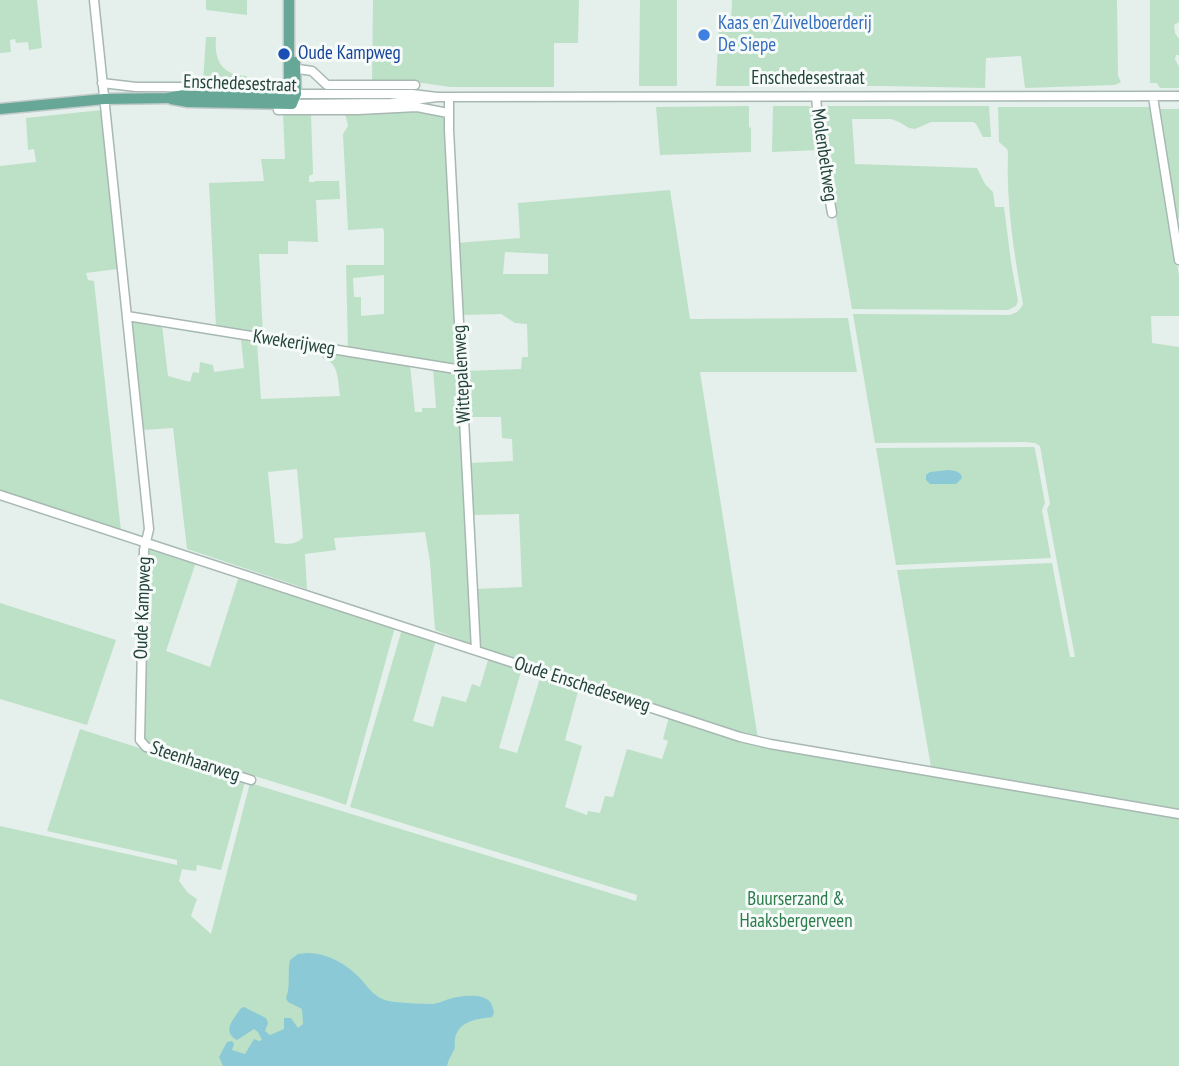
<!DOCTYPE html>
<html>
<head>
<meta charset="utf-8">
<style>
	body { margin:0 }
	canvas { display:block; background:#e5efeb }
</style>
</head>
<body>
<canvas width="1179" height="1066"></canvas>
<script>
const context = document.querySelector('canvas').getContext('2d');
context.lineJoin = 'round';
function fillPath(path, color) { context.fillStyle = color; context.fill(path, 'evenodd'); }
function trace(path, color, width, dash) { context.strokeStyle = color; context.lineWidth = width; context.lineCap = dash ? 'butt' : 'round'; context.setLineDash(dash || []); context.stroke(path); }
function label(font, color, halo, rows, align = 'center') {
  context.font = font + ' "PT Sans Narrow",sans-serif'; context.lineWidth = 6; context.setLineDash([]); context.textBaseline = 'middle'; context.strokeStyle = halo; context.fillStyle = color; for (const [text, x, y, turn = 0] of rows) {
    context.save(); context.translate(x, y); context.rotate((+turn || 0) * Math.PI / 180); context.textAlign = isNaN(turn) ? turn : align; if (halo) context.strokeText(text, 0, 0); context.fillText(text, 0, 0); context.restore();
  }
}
fillPath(new Path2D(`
	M0 0H37L42 48 29 50 28 42 16 43 15 39 10 40 11 52 0 53Z
	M206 0H247V15L206 10Z
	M373 0H579L578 43H554V87H450L409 81 372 82Z
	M640 0H677V86H639Z
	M732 0H1117L1118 76 1121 82 1115 85 1025 88 1021 56 986 58 985 88 884 86H716L719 26H731Z
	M1150 0H1179V22L1174 25 1175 33 1179 39V55H1176L1175 59 1179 67V88H1160L1157 83H1150Z
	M206 37H216C214 60 221 75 247 76V83L203 82Z
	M749 106V127L751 128V152L660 155 656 107Z
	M773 106H808L813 108 819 150 772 152Z
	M822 106H989L991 137H983L976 124 973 122H931L915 129 909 128 899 122 891 119H852L855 164 977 168 985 184 993 192 995 207H1004L1011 262 1018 301 1016 306 1008 310 852 309 826 159Z
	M998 107H1153L1179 276V316H1151L1152 343 1179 347V811L931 767 897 570 1052 563 1070 657H1075L1047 509 1050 504 1040 446 1035 443 1026 442 875 443 853 314 1009 315C1015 314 1021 310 1023 304 1014 253 1006 204 1008 152L1007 149 999 142Z
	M1160 109H1179V219H1177Z
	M102 110 117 269 86 273 88 280 94 281 121 531 0 491V166L36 162 34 149 28 150 26 118Z
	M408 110 432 112 447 118 446 169 457 363 456 365 348 349 346 265H384V232L383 228 348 230 343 134 348 126 345 113ZM384 275V314L361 316V297H354L353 278Z
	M283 113 311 114 313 174 309 176V182H315V181H339L340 199 316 200 318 242 288 241V254H259L263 336 216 328 209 183 264 181 261 159H285Z
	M670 190 690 319 848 318 857 372H700L758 739 483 650 478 647 475 589 522 587 519 514 472 515 470 463 513 461 512 439 502 438 501 417H466L464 371 521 369 522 357H528L527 324 515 323 501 314 460 315 456 243 520 238 518 203ZM505 252 548 254V274H503Z
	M130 321 162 325 168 376 190 382 193 372 199 373 200 362 213 365 214 372 244 368 241 340 257 343 261 399 340 396C338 382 339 361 323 359L321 353 410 365 415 412H422V408H436L433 369 454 372 458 377 473 645 435 630 430 562 425 532 334 538 336 550 305 554 307 589 187 549 173 428 142 430ZM297 469 303 537C296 546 285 544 275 543L268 472Z
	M1034 447 1035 449 1045 503 1042 510 1051 558 896 565 876 448Z
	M147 546 196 562 166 651 210 667 239 576 395 627 346 805 326 798 144 742Z
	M0 603 116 640 87 725 0 699Z
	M402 629 436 640 413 721 433 727 442 696 466 702 472 684 480 687 489 657 522 668 499 748 517 753 541 675 579 688 565 740 582 746 565 807 587 815 588 811 600 813 605 796 613 797 627 749 662 759 668 741 663 739 669 717 895 769 1179 818V1066H0V826L177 865V860L47 831 80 729 245 782 221 870 197 865 196 871 182 869 179 881 188 893 197 899 191 916 211 934 250 783 636 901 637 895 350 807Z`), '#bde1c7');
fillPath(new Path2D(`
	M949 470C955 471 961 471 962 478L956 484H930L926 480V475L930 472Z
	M307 953C328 953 346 964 360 978 371 991 376 1000 395 1002 407 1003 420 1004 433 1004 439 1003 443 1001 449 999 459 996 483 992 491 1003 492 1005 494 1011 494 1013L492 1017C477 1019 458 1021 455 1039 454 1045 456 1045 454 1050 451 1056 448 1060 447 1066H223L219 1057 227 1042 232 1041 234 1044 232 1050 245 1054 254 1039 259 1041 262 1040 258 1032 254 1029 237 1040C221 1031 234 1019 241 1008L244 1007 266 1018 268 1023 265 1031 270 1035 284 1029V1018H291L298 1028 303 1024 302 1009 288 1002 286 998C291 985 287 974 290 960L298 954Z`), '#8bc9d6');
const minor = new Path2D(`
	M94 0 149 529 144 550 140 740 146 747 251 780
	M291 68 312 71 327 85H415
	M102 83 136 87H219
	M437 97 412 94H289L292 104 391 103 437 97 1179 96
	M449 97V130L476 650
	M816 97 821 151 832 213
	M1153 97 1179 260
	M278 110H358L417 107 448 113
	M127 316 462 370
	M0 495 740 737 770 744 1179 814`);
const major = new Path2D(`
	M171 99 188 102 292 104 296 94 295 62
	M0 109 104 99 167 98 184 95 289 94V0`);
trace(minor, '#a7b8b2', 11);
trace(major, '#c1cac8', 13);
trace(minor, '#fff', 8);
trace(major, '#67a798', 10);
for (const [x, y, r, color] of [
	[704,35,7,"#3f7fe0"],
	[284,54,7,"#1a4fb4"]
]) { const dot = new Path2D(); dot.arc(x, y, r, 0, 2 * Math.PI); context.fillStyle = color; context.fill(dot); trace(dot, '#f6fbf9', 2.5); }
label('19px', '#366cbe', '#f6fbf9', [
	["Kaas en Zuivelboerderij",718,24],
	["De Siepe",718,46]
], 'left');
label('19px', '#164399', '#f6fbf9', [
	["Oude Kampweg",298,54]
], 'left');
label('19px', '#23423a', '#f6fbf9', [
	["Enschedesestraat",808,79],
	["Enschedesestraat",240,84,2],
	["Molenbeltweg",824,155,82],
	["Kwekerijweg",294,343,9],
	["Wittepalenweg",462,374,-93],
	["Oude Kampweg",143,608,-88],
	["Oude Enschedeseweg",582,685,18],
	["Steenhaarweg",195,762,18]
]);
label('19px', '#2a7c4b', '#f6fbf9', [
	["Buurserzand &",796,900],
	["Haaksbergerveen",796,922]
]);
</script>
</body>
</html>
